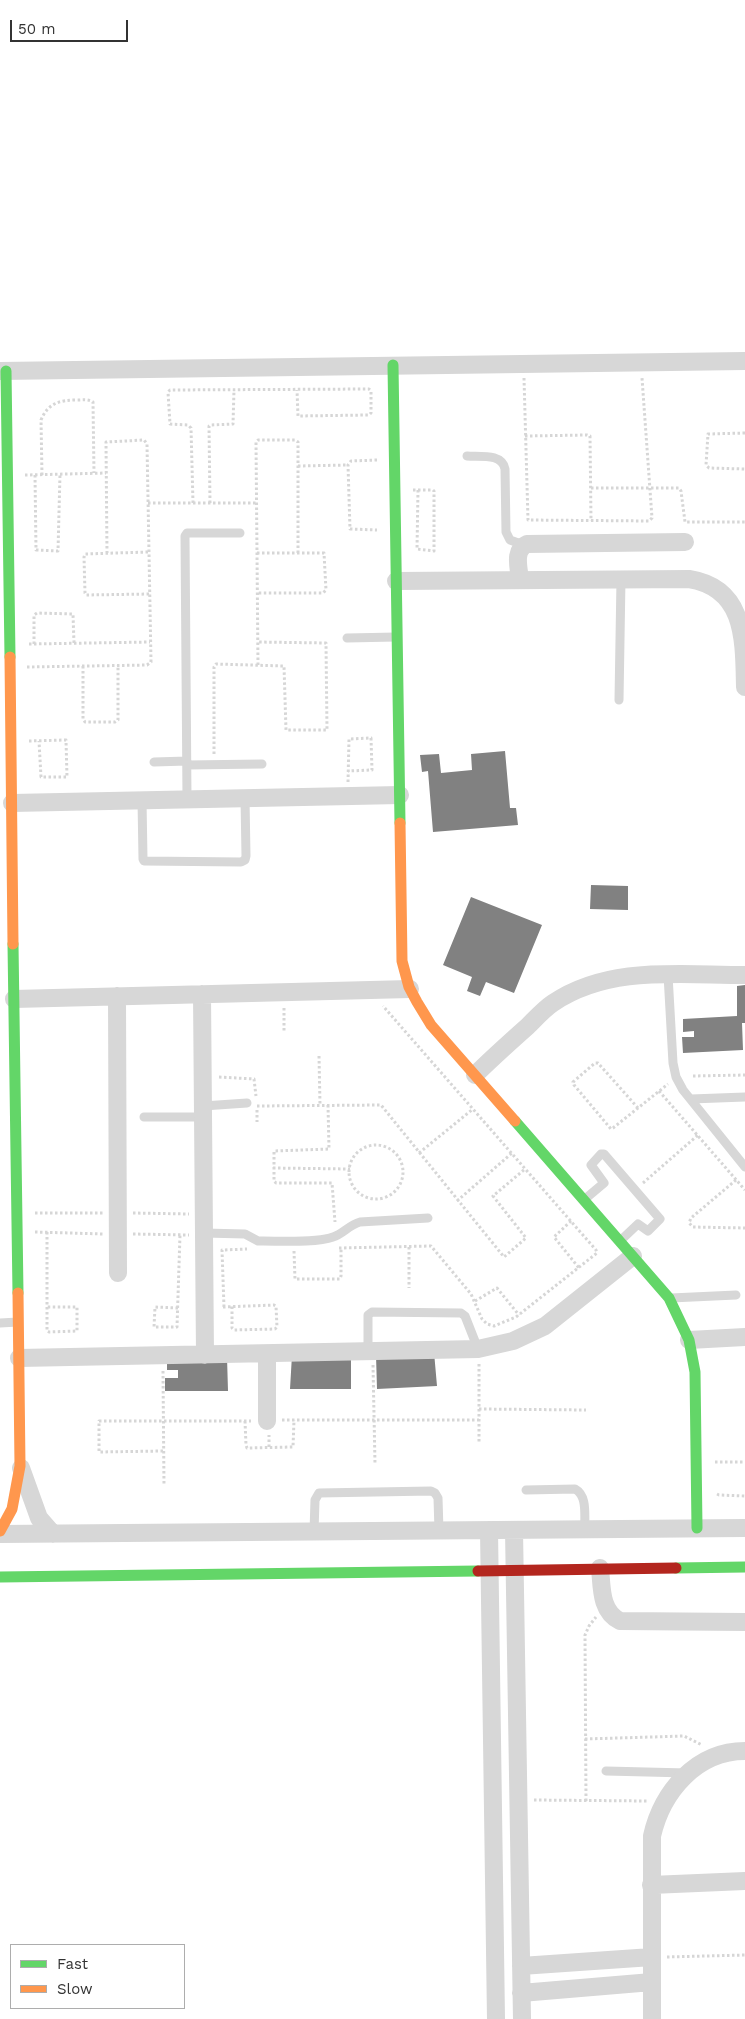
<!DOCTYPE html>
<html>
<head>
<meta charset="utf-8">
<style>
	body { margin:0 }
	#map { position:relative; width:745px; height:2019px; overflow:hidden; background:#fff; font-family:"Work Sans",sans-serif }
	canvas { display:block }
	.legend { position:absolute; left:10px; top:1944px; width:175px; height:65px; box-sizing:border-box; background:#fff; border:1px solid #adadad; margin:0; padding:6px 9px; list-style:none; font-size:15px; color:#333 }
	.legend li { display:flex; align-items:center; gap:10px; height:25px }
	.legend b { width:25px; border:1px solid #adadad }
	.scale { position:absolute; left:10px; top:20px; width:118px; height:22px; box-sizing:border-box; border:2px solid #333; border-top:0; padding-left:6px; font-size:15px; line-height:18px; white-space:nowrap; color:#333; -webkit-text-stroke:4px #fff; paint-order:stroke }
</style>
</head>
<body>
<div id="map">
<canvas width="745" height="2019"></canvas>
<ul class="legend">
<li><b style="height:6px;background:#63d668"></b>Fast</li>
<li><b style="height:6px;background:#ff974d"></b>Slow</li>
</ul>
<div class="scale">50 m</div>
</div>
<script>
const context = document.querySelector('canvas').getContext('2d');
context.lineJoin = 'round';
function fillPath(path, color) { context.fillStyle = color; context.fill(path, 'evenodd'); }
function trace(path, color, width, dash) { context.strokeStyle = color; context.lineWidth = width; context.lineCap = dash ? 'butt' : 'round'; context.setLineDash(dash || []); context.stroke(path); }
fillPath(new Path2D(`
	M505 751 510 808H516L518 825 433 832 428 771 422 772 420 755 439 754 441 773 472 770 471 754Z
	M591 885 628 886V910L590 909Z
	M471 897 542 925 514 993 486 982 480 996 467 991 472 977 443 965Z
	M745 985V1023H742L743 1050 683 1053 682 1037H694V1031L683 1032V1019L737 1016V986Z
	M434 1352 437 1386 377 1389 376 1355Z
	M292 1355 351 1356V1389H290Z
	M227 1357 228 1391H165V1378H178V1370H167V1358Z`), '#818181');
trace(new Path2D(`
	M524 378 528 520 649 521 652 518 642 378
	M745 433 708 434 706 465 709 468 745 469
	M525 436 587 435 590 436 591 521
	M377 460 351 461 348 465 350 529 377 530
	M298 466 348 465
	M25 475 106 473
	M35 475 36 550 58 551 60 474
	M42 475 41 420C48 403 60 400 77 400 83 400 88 399 93 402L94 473
	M591 488H679L681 491 685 522H745
	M413 490H433L434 491V551L417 549 418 490
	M148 503H257
	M193 503 191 428 188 425 170 424 168 392 170 390 369 389 371 391V413L369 415 298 416 297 390
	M210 503 209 426 211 425 233 424 234 390
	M148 552 85 554 84 557 85 593 86 595 150 594
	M257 553H324L326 590 323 593H257
	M29 644 150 642
	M34 644V615L37 613 73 614 74 643
	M258 665 256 442 258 440H295L298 442V553
	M83 666V719L85 722H115L118 720V665
	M27 667 147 665 151 662 147 444 144 440 106 442 107 553
	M29 741 65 740H66L67 777H41L39 741
	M214 754V667L216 664 284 666 286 730H327L326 643 258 642
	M348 782 349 739 371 738 372 770 348 771
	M284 1008V1031
	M319 1056 320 1105
	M693 1076 745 1075
	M219 1077 254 1079 256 1096
	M659 1091 745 1190
	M328 1105 329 1149 274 1151V1181L276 1183H332L335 1222
	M257 1106 381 1105 504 1257 526 1238 493 1196 525 1169
	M638 1108 598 1063H595L573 1082 574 1085 611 1129 613 1128 668 1084
	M257 1110V1122
	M349 1172a27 27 0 1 1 54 0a27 27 0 1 1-54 0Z
	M419 1153 473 1109
	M273 1168 350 1169
	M736 1180 691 1218 689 1223 693 1227 745 1228
	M643 1183 698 1135
	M457 1201 512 1153
	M35 1213H104
	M133 1213 189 1214
	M571 1221 554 1237 579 1268
	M35 1232 104 1234
	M47 1232V1331L49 1332 77 1331V1307H47
	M133 1234 189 1235
	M409 1247V1288
	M339 1248 431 1246 471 1294 482 1319 487 1324 494 1326 516 1317 597 1253 596 1250 383 1006
	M294 1251 295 1279H340L341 1276V1248
	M475 1301 497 1288 519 1315
	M223 1307 274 1305 276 1306 277 1327 275 1329 234 1330 232 1328V1306
	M224 1307 222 1250 247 1249
	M178 1308 155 1307 154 1327H177L180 1235
	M479 1364V1443
	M373 1365 375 1464
	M163 1371 164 1486
	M479 1409 586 1410
	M282 1420H479
	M245 1421 246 1445 247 1448 293 1447 294 1420
	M269 1447V1435
	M163 1451 99 1452V1421H251
	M715 1462H745
	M717 1494 719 1495 745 1496
	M585 1739 684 1736 702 1745
	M534 1800 647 1801
	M586 1801 585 1635 589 1626 596 1617
	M667 1957 745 1955`), '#d6d6d6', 3, [2.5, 2.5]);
trace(new Path2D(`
	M467 456C480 457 502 453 505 469L506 532 510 540 524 545
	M347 638 396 637
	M619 700 621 579
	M154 762 187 761
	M187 765 262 764
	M187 799 185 536 187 533H240
	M142 800 143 859 144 861 241 862 245 860 246 856 245 798
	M668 975 673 1063 676 1077 683 1090 745 1167
	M691 1099 745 1097
	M203 1106 247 1103
	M144 1117H203
	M585 1199 604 1183 591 1165 601 1154H604L660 1219 648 1231 638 1224 620 1241
	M204 1233 245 1234 258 1241H263C282 1241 317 1243 333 1237 343 1234 349 1225 360 1222L428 1218
	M671 1298 736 1295
	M0 1323 18 1322
	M368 1352V1315L372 1312 461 1313 465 1316 478 1349
	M526 1490 575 1489C588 1496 584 1516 585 1529
	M314 1532 315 1500 319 1493 431 1491 435 1493 438 1498 439 1531
	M606 1771 687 1773`), '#d7d7d7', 9);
trace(new Path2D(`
	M0 371 745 361
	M520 580C519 568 513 550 527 544L685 542
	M396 581 689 579C745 588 744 638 745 687
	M12 803 400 795
	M202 994 205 1355
	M117 996 118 1273
	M14 999 410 989
	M475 1075C492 1058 510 1042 528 1026 536 1018 544 1009 553 1003 609 965 680 975 745 975
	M689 1340 745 1337
	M267 1354V1421
	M19 1358 478 1349 513 1341 545 1326 633 1256
	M21 1468 39 1518 53 1534
	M489 1530 496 2019
	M514 1530 522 2019
	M0 1534 745 1528
	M600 1568C602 1587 600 1611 620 1621L745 1622
	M651 1885 745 1881
	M521 1966 652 1957
	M521 1993 652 1982
	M652 2019V1836C662 1792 696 1751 745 1751`), '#d7d7d7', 18);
trace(new Path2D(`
	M393 365 400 823
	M6 371 10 657
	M13 944 18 1293
	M515 1121 669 1298 689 1340 695 1372 697 1528
	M676 1568 745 1567
	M0 1577 478 1571`), '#63d668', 11);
trace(new Path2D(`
	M10 657 13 944
	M400 823 402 961 409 987 417 1002 431 1025 515 1121
	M0 1531 12 1509 20 1466 18 1293`), '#ff974d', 11);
trace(new Path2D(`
	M478 1571 676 1568`), '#b3261e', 11);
</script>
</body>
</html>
